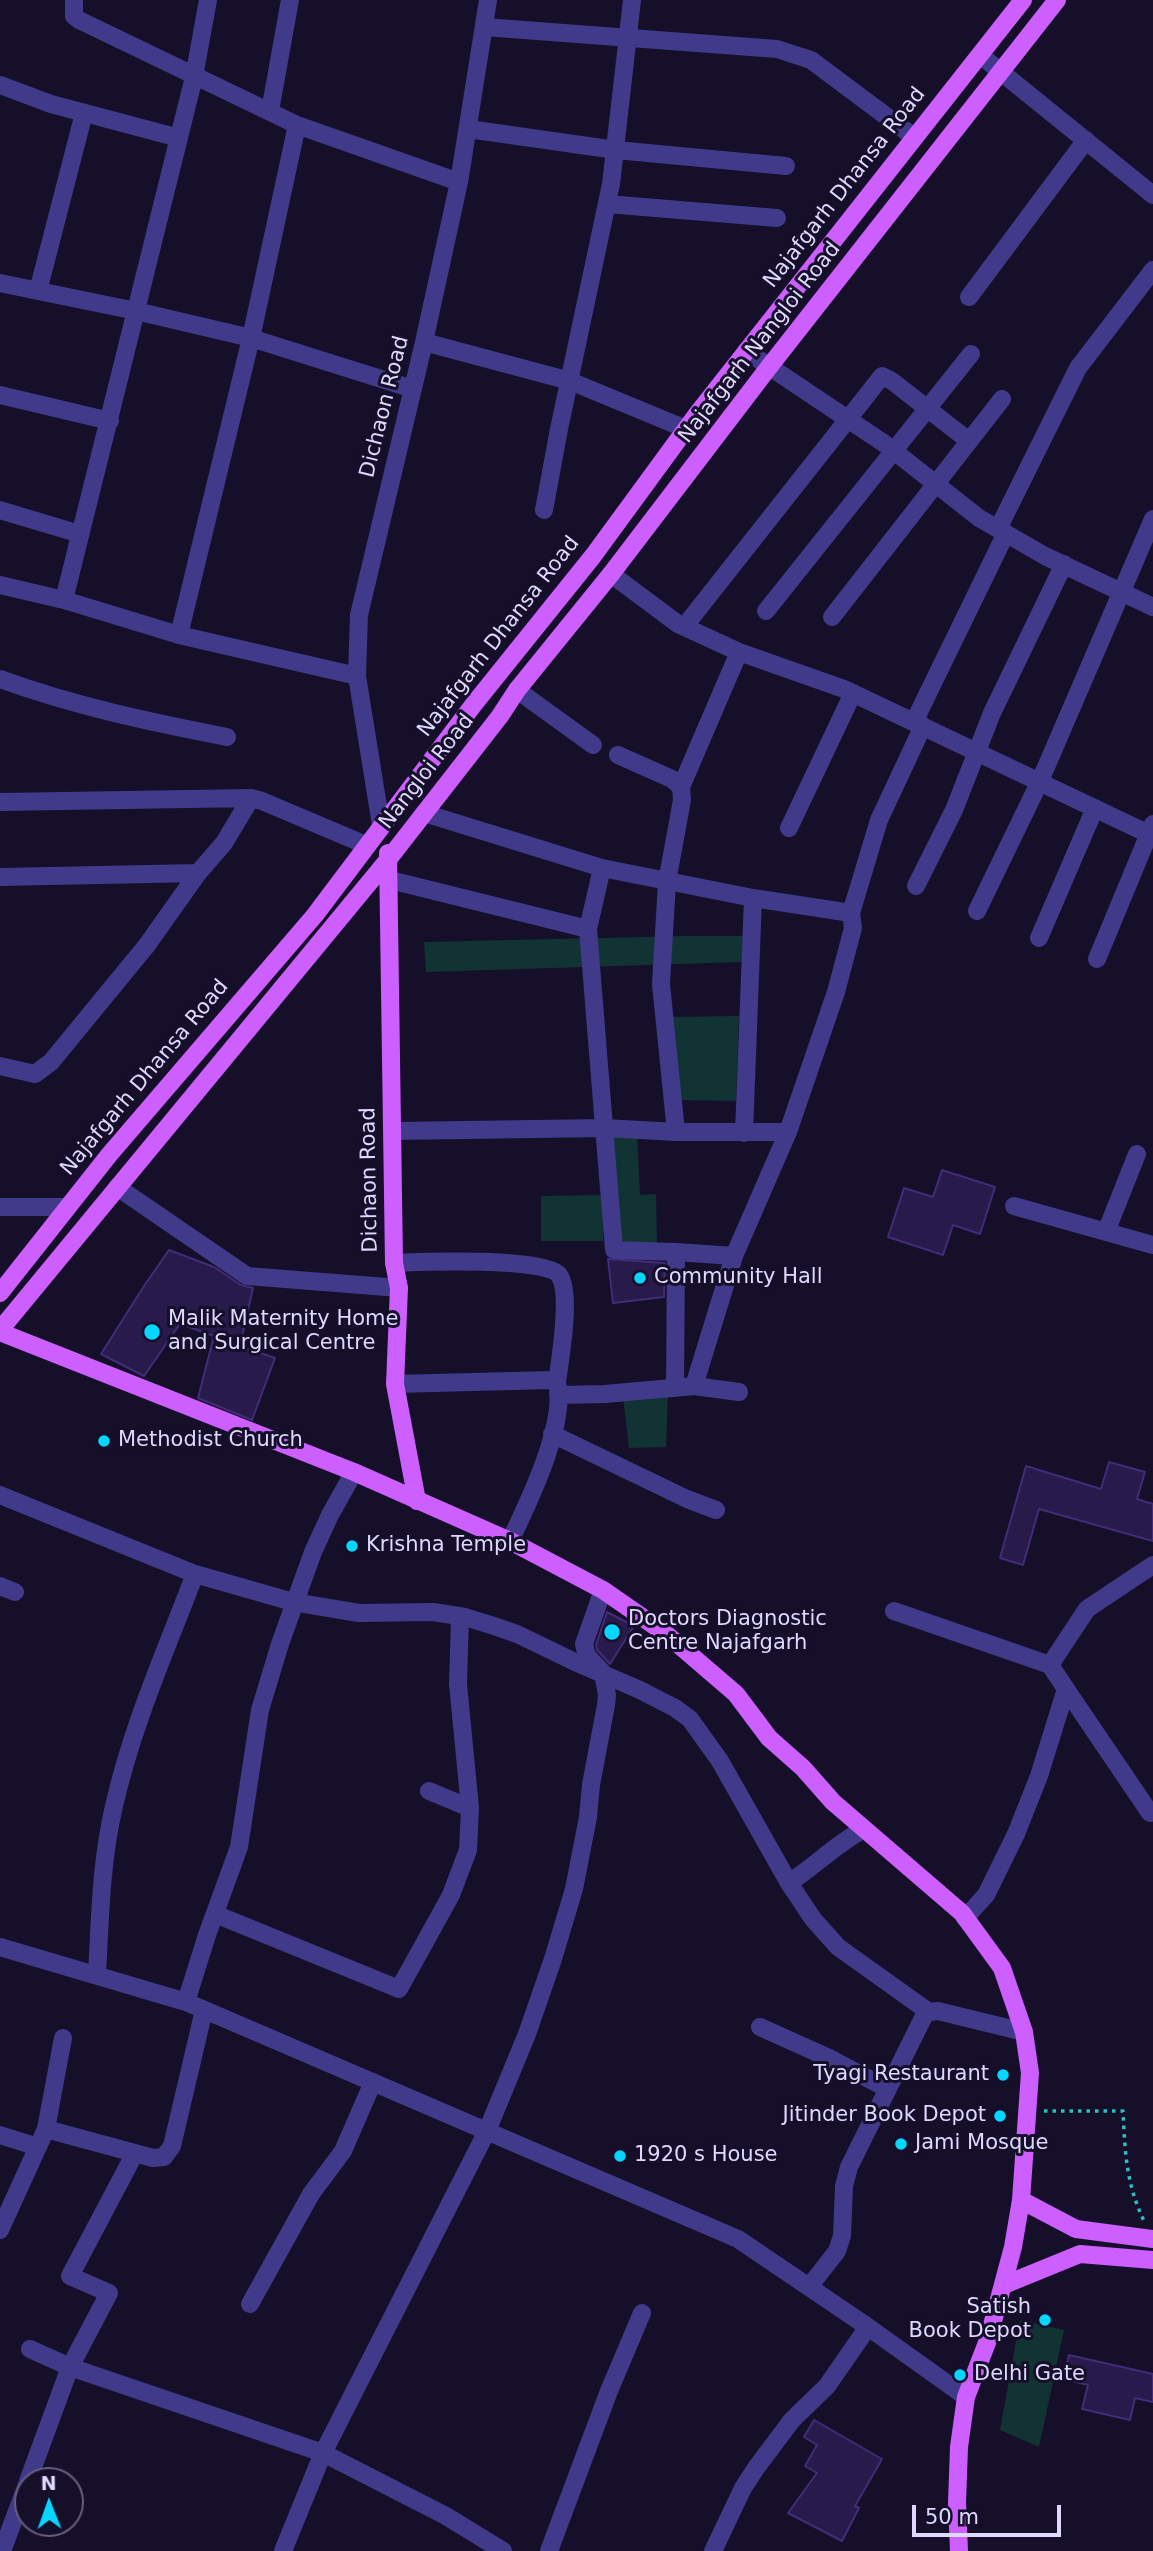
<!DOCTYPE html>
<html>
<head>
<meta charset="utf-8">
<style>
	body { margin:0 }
	#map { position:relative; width:1153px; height:2551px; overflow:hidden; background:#160f2a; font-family:"DejaVu Sans",sans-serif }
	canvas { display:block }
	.north { position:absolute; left:14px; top:2467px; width:70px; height:70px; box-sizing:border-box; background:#160f2a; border:2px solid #665f7f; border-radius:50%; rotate:359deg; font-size:19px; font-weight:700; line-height:28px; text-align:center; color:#dfd8ff }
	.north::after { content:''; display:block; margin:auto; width:24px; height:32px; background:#04d7ff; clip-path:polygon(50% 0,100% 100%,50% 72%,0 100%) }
	.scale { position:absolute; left:912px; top:2505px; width:149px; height:32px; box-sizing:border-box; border:4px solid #dfd8ff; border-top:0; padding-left:9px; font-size:21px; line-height:24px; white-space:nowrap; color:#dfd8ff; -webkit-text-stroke:5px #160f2a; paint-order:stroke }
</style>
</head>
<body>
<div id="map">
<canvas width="1153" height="2551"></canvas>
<div class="north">N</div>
<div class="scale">50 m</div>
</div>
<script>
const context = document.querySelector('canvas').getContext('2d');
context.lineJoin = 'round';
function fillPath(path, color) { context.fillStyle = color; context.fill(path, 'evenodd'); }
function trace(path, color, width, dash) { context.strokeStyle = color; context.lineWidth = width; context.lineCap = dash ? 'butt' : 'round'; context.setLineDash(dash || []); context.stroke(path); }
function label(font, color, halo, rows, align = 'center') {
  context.font = font + ' "DejaVu Sans",sans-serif'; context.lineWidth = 6; context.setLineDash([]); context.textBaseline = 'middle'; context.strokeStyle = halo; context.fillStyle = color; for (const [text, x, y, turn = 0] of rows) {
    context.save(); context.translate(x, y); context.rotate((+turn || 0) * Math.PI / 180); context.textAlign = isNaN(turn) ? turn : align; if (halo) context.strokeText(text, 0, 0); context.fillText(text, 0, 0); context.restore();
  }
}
fillPath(new Path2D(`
	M688 936H743L742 962 426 972 424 942Z
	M739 1016 736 1101 672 1100 667 1017Z
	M637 1132 640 1195 656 1194 657 1246 621 1243 611 1134Z
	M602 1195 603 1241H541V1196Z
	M668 1394 666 1447 629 1448 623 1397Z
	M1020 2320 1064 2330 1039 2447 1000 2430Z`), '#123334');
const building = new Path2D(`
	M942 1170 995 1187 980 1234 953 1225 943 1255 888 1237 904 1188 933 1197Z
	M169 1250 214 1267 241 1285 253 1288 240 1346 275 1358 252 1420 198 1398 214 1336 180 1324 144 1376 101 1354 144 1286Z
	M608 1259 665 1263 664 1297 613 1303Z
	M1109 1462 1145 1472 1137 1499 1153 1504V1541L1039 1509 1023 1565 1000 1558 1026 1466 1101 1489Z
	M607 1612 634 1626 610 1664 597 1650 596 1645Z
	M1069 2355 1153 2374V2402L1135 2398 1130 2420 1082 2409 1088 2385 1064 2379Z
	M814 2420 882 2459 855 2506 859 2508 842 2541 788 2513 817 2473 805 2466 817 2445 804 2437Z`);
fillPath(building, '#281b4b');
trace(building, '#402c78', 2);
trace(new Path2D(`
	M1044 2111H1123C1125 2153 1126 2183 1144 2221`), '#2cbfbf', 3.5, [3.5, 5]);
trace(new Path2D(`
	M74 0V16L79 20 297 125 459 182
	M484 27 777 49 811 60 914 137
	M980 55 1153 195
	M0 85 51 104 179 138
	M270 111 290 0
	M468 129 616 150 786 166
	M607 204 777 218
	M0 283 136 311 251 338 413 389
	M38 291 84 113
	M969 297 1086 140
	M424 342 570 381 686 429
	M746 351 885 444 979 518 1045 556 1153 607
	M0 395 110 421
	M0 510 80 534
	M544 510 559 429 611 184 632 0
	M998 529 1078 368 1153 270
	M611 574 678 624 739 652 844 689 1153 836
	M0 585 64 600 179 635 357 676
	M64 600 194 77 208 0
	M766 611 971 354
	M832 617 1002 399
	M684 627 882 376 892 381 969 441
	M179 635 251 338 297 125
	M0 679C74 706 150 722 227 737
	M517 690 593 745
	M914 722 1006 533
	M618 755 672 779 681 787 682 800 667 882 661 984 676 1132
	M681 787 739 652
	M0 802 251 798 262 801 366 845
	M424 813 602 868 753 898 851 913 853 928 836 992 788 1132 734 1256 694 1386
	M381 825 357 676 359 615 424 342 459 182 488 0
	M789 828 853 693
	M602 868 588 929 614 1250 676 1252
	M0 877 198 873
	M390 880 588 929
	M916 886 954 810 992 713 1064 564
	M977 911 1040 781 1153 519
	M851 913 879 820 923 726
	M1039 938 1095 808
	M1097 959 1153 824
	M0 1066 35 1074 51 1062 147 945 198 873 224 843 251 798
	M393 1131 605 1128 676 1132H788
	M744 1133 753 898
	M117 1187 247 1276 399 1288
	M1014 1206 1153 1245
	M0 1207H67
	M1106 1232 1137 1154
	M394 1263C419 1262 547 1257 559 1275 572 1293 560 1359 557 1382
	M395 1384 552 1380 557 1382C567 1424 528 1503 510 1541
	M675 1388 676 1252 734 1256
	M558 1395 605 1394 694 1386 739 1392
	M552 1434 687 1499 716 1510
	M0 1495 195 1574 293 1602 359 1613 433 1612 465 1617 494 1626 517 1634 575 1662 640 1690 675 1708 690 1719 720 1761 789 1883 813 1919 838 1947 929 2012
	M0 1586 15 1592
	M894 1611 1050 1665
	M460 1616 458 1684 470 1808
	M1066 1689 1150 1813
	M789 1883C815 1866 836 1844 864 1829
	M215 1914 399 1989 451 1895 468 1850 470 1808 429 1791
	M965 1918 986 1895 1016 1834 1039 1776 1066 1689 1050 1665 1087 1609 1153 1565
	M0 1947 186 2002 738 2239 868 2327 966 2397
	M97 1975C100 1918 101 1861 114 1806 132 1726 166 1650 195 1574
	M186 2002 207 1935 239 1847 260 1710 280 1644 313 1552 330 1515 354 1472
	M760 2027 829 2058 888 2089
	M46 2129 63 2038
	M0 2135 38 2147
	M135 2153 70 2276 109 2293 70 2367 323 2453 446 2516 503 2551
	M0 2230 46 2129 153 2158 164 2157 172 2146 204 2010
	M809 2287 837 2251 842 2236 844 2186 849 2167 924 2016 929 2012 938 2011 1024 2032
	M250 2304 311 2194 343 2151 373 2082
	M28 2481 70 2367 30 2349
	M2 2551 28 2482
	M283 2551 323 2453 487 2131 527 2034 553 1959 574 1889 588 1817 591 1785 606 1705 607 1695 603 1673 587 1656 584 1644 603 1590
	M549 2551 609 2391 642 2313
	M713 2551 743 2488 756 2468 792 2420 827 2386 868 2327`), '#41398a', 18);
trace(new Path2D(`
	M388 853 394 1263 399 1288 395 1384 417 1501
	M0 1293 109 1155 315 915 474 704 593 556 697 414 1023 0
	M0 1330 387 861 500 716 517 690 611 574 769 367 1057 0
	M0 1332 354 1472 510 1541 603 1590 665 1633 736 1694 769 1738 803 1768 833 1802 962 1913 1002 1968 1024 2032 1030 2073 1021 2200 1013 2247 988 2340 966 2397 959 2447 957 2503 959 2551
	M1021 2200 1076 2229 1153 2239
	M1004 2285 1080 2254 1153 2260`), '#cd5fff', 18);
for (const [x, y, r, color] of [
	[640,1278,7,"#04d7ff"],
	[152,1332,9,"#04d7ff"],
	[104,1441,7,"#04d7ff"],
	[352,1546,7,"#04d7ff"],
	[612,1632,9,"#04d7ff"],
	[1003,2075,7,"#04d7ff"],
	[1000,2116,7,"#04d7ff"],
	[901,2144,7,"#04d7ff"],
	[620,2156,7,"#04d7ff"],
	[1045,2320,7,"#04d7ff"],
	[960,2375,7,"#04d7ff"]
]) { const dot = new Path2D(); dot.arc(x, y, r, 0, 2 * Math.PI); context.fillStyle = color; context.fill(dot); trace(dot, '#160f2a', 2.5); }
label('21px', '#dfd8ff', '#160f2a', [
	["Najafgarh Dhansa Road",845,188,-52],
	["Najafgarh Nangloi Road",760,343,-52],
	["Dichaon Road",385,407,-76],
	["Najafgarh Dhansa Road",499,637,-52],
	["Nangloi Road",427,772,-52],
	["Najafgarh Dhansa Road",145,1078,-50],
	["Dichaon Road",370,1180,-91]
]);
label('21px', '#dfd8ff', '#160f2a', [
	["Community Hall",654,1278],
	["Malik Maternity Home",168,1320],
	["and Surgical Centre",168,1344],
	["Methodist Church",118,1441],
	["Krishna Temple",366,1546],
	["Doctors Diagnostic",628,1620],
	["Centre Najafgarh",628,1644],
	["Tyagi Restaurant",989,2075,"right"],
	["Jitinder Book Depot",986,2116,"right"],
	["Jami Mosque",915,2144],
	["1920 s House",634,2156],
	["Satish",1031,2308,"right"],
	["Book Depot",1031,2332,"right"],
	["Delhi Gate",974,2375]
], 'left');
</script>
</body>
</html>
